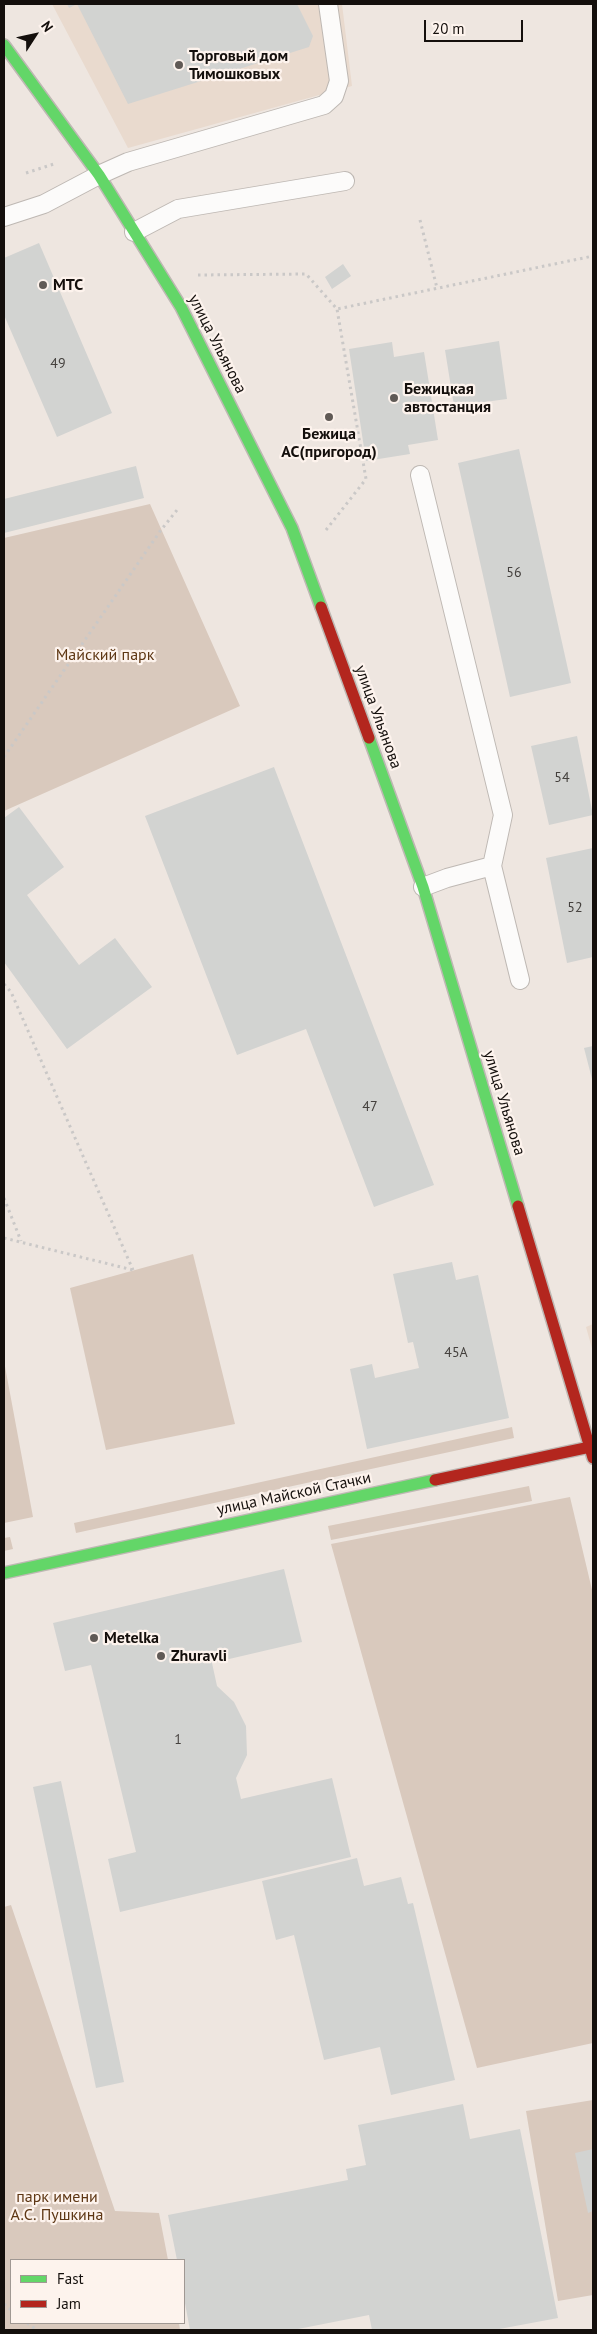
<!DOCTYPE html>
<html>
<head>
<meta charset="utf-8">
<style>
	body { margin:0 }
	#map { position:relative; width:597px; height:2334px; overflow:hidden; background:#eee6e0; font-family:"PT Sans",sans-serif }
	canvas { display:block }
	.frame { position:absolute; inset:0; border:5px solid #140f0c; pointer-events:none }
	.legend { position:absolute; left:10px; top:2259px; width:175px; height:65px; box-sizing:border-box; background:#fdf3ed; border:1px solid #a09893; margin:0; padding:6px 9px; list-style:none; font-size:15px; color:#140f0c }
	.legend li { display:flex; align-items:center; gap:10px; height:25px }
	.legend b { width:25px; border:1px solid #a09893 }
	.north { position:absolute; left:10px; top:10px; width:50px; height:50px; -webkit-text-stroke:4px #fdf3ed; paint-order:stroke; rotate:55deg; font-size:14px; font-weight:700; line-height:20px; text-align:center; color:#140f0c }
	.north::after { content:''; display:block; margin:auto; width:18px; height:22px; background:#140f0c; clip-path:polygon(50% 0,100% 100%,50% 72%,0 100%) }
	.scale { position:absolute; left:424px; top:20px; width:99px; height:22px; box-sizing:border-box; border:2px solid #140f0c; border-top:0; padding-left:6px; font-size:15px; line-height:18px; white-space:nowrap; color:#140f0c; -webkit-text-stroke:4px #fdf3ed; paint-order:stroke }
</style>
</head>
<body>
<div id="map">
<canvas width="597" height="2334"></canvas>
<div class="frame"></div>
<ul class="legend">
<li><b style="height:6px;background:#63d668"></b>Fast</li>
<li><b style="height:6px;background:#b3261e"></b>Jam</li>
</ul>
<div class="north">N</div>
<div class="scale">20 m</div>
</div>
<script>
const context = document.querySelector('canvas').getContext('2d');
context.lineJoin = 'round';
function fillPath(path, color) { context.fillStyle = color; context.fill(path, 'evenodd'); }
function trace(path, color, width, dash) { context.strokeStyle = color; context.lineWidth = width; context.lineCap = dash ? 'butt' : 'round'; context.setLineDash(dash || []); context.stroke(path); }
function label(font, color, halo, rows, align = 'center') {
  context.font = font + ' "PT Sans",sans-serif'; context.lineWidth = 4.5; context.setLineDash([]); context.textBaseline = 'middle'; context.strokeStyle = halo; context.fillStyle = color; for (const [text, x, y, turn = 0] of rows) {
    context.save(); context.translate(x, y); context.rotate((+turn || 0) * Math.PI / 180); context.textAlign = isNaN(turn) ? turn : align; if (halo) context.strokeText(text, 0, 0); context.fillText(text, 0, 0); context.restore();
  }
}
fillPath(new Path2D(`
	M52 4H342L352 86 128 148Z
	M593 1324V1352L586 1327Z`), '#e9dace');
fillPath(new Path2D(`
	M150 504 240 706 4 811V538Z
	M193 1254 235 1424 106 1450 70 1288Z
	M4 1361 33 1517 4 1523Z
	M512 1427 514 1438 76 1533 74 1523Z
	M529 1486 532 1501 331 1540 328 1526Z
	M570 1497 593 1594V2043L477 2068 331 1544Z
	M10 1537 13 1549 4 1551V1538Z
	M11 1905 115 2211 159 2213 168 2260H11V2323H179L180 2330H4V1907Z
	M593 2100V2295L558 2301 526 2111Z`), '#d9c9bd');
fillPath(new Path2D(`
	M67 4H297L313 36 309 47 128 104 77 4 69 8Z
	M39 243 112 413 57 437 4 315V258Z
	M343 264 351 276 332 289 325 277Z
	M499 341 507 399 454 406 445 350Z
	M392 342 394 357 424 352 438 440 408 445 410 454 366 461 349 349Z
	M519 449 571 683 510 697 458 463Z
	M136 466 144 498 4 533V499Z
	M577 736 593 815 549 825 531 746Z
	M274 767 434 1185 374 1207 306 1029 237 1055 145 816Z
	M19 807 64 867 27 895 79 965 115 938 152 987 67 1049 4 962V818Z
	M593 848V957L567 963 546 858Z
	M593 1046V1083L584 1048Z
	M452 1262 456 1280 478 1275 509 1418 367 1449 350 1369 372 1364 375 1378 419 1368 413 1342 408 1343 393 1274Z
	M284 1569 302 1642 212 1663 217 1686 234 1702 246 1726 247 1755 236 1778 241 1799 332 1778 351 1857 120 1912 108 1859 136 1852 91 1665 65 1671 53 1623Z
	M61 1781 124 2082 96 2088 33 1787Z
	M357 1858 364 1886 401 1877 408 1904 413 1903 455 2080 391 2095 380 2047 324 2060 294 1935 276 1940 262 1881Z
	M463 2104 470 2139 520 2129 558 2318 494 2330H372L369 2315 293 2330H190L184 2298V2260H177L168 2215 348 2180 346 2169 366 2165 358 2125Z
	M593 2149V2211L588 2213 575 2153Z`), '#d2d3d1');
const lane = new Path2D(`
	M4 217 44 204 99 175 128 162 324 105 334 96 339 81 328 4
	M134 232 178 209 345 181
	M420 475 503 815 492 866
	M423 887 447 878 492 866 520 980`);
const fast = new Path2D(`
	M4 45 99 175 181 307 292 528 321 607
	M369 738 423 887 518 1206
	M4 1573 435 1480`);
const jam = new Path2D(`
	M321 607 369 738
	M518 1206 593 1458
	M435 1480 590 1447`);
trace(lane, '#beb8b3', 20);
trace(fast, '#beb8b3', 14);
trace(jam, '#beb8b3', 14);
trace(new Path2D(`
	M26 173 54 164
	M420 220 437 288
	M198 275 306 274 337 309 593 256
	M326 530 366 479 337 309
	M4 757 161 530 177 510
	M4 984 11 992 133 1270
	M4 1198 21 1241
	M4 1238 133 1270
	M4 2304 11 2310
	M27 2323 37 2330`), '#cac8c7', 3, [2.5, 4]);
trace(lane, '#fcfbfa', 18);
trace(fast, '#63d668', 11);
trace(jam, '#b3261e', 11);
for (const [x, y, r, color] of [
	[179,65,5,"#605a56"],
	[43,285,5,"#605a56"],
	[394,398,5,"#605a56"],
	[329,417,5,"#605a56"],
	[94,1638,5,"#605a56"],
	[161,1656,5,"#605a56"]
]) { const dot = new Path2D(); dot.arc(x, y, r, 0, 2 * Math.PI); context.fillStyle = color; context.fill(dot); trace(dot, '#fdf3ed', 2); }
label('14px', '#44403d', null, [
	["49",58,364],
	["56",514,573],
	["54",562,778],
	["52",575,908],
	["47",370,1107],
	["45А",456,1353],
	["1",178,1740]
]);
label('bold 16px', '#140f0c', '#fdf3ed', [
	["Торговый дом",189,56],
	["Тимошковых",189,74],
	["МТС",53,285],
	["Бежицкая",404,389],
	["автостанция",404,407],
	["Бежица",329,434,"center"],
	["АС(пригород)",329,452,"center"],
	["Metelka",104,1638],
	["Zhuravli",171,1656]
], 'left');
label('16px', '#140f0c', '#fdf3ed', [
	["улица Ульянова",217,344,63],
	["улица Ульянова",378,717,70],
	["улица Ульянова",504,1103,73],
	["улица Майской Стачки",294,1494,-12]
]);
label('16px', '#5e3714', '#fdf3ed', [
	["Майский парк",105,655],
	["парк имени",57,2197],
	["А.С. Пушкина",57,2215]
]);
</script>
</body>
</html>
